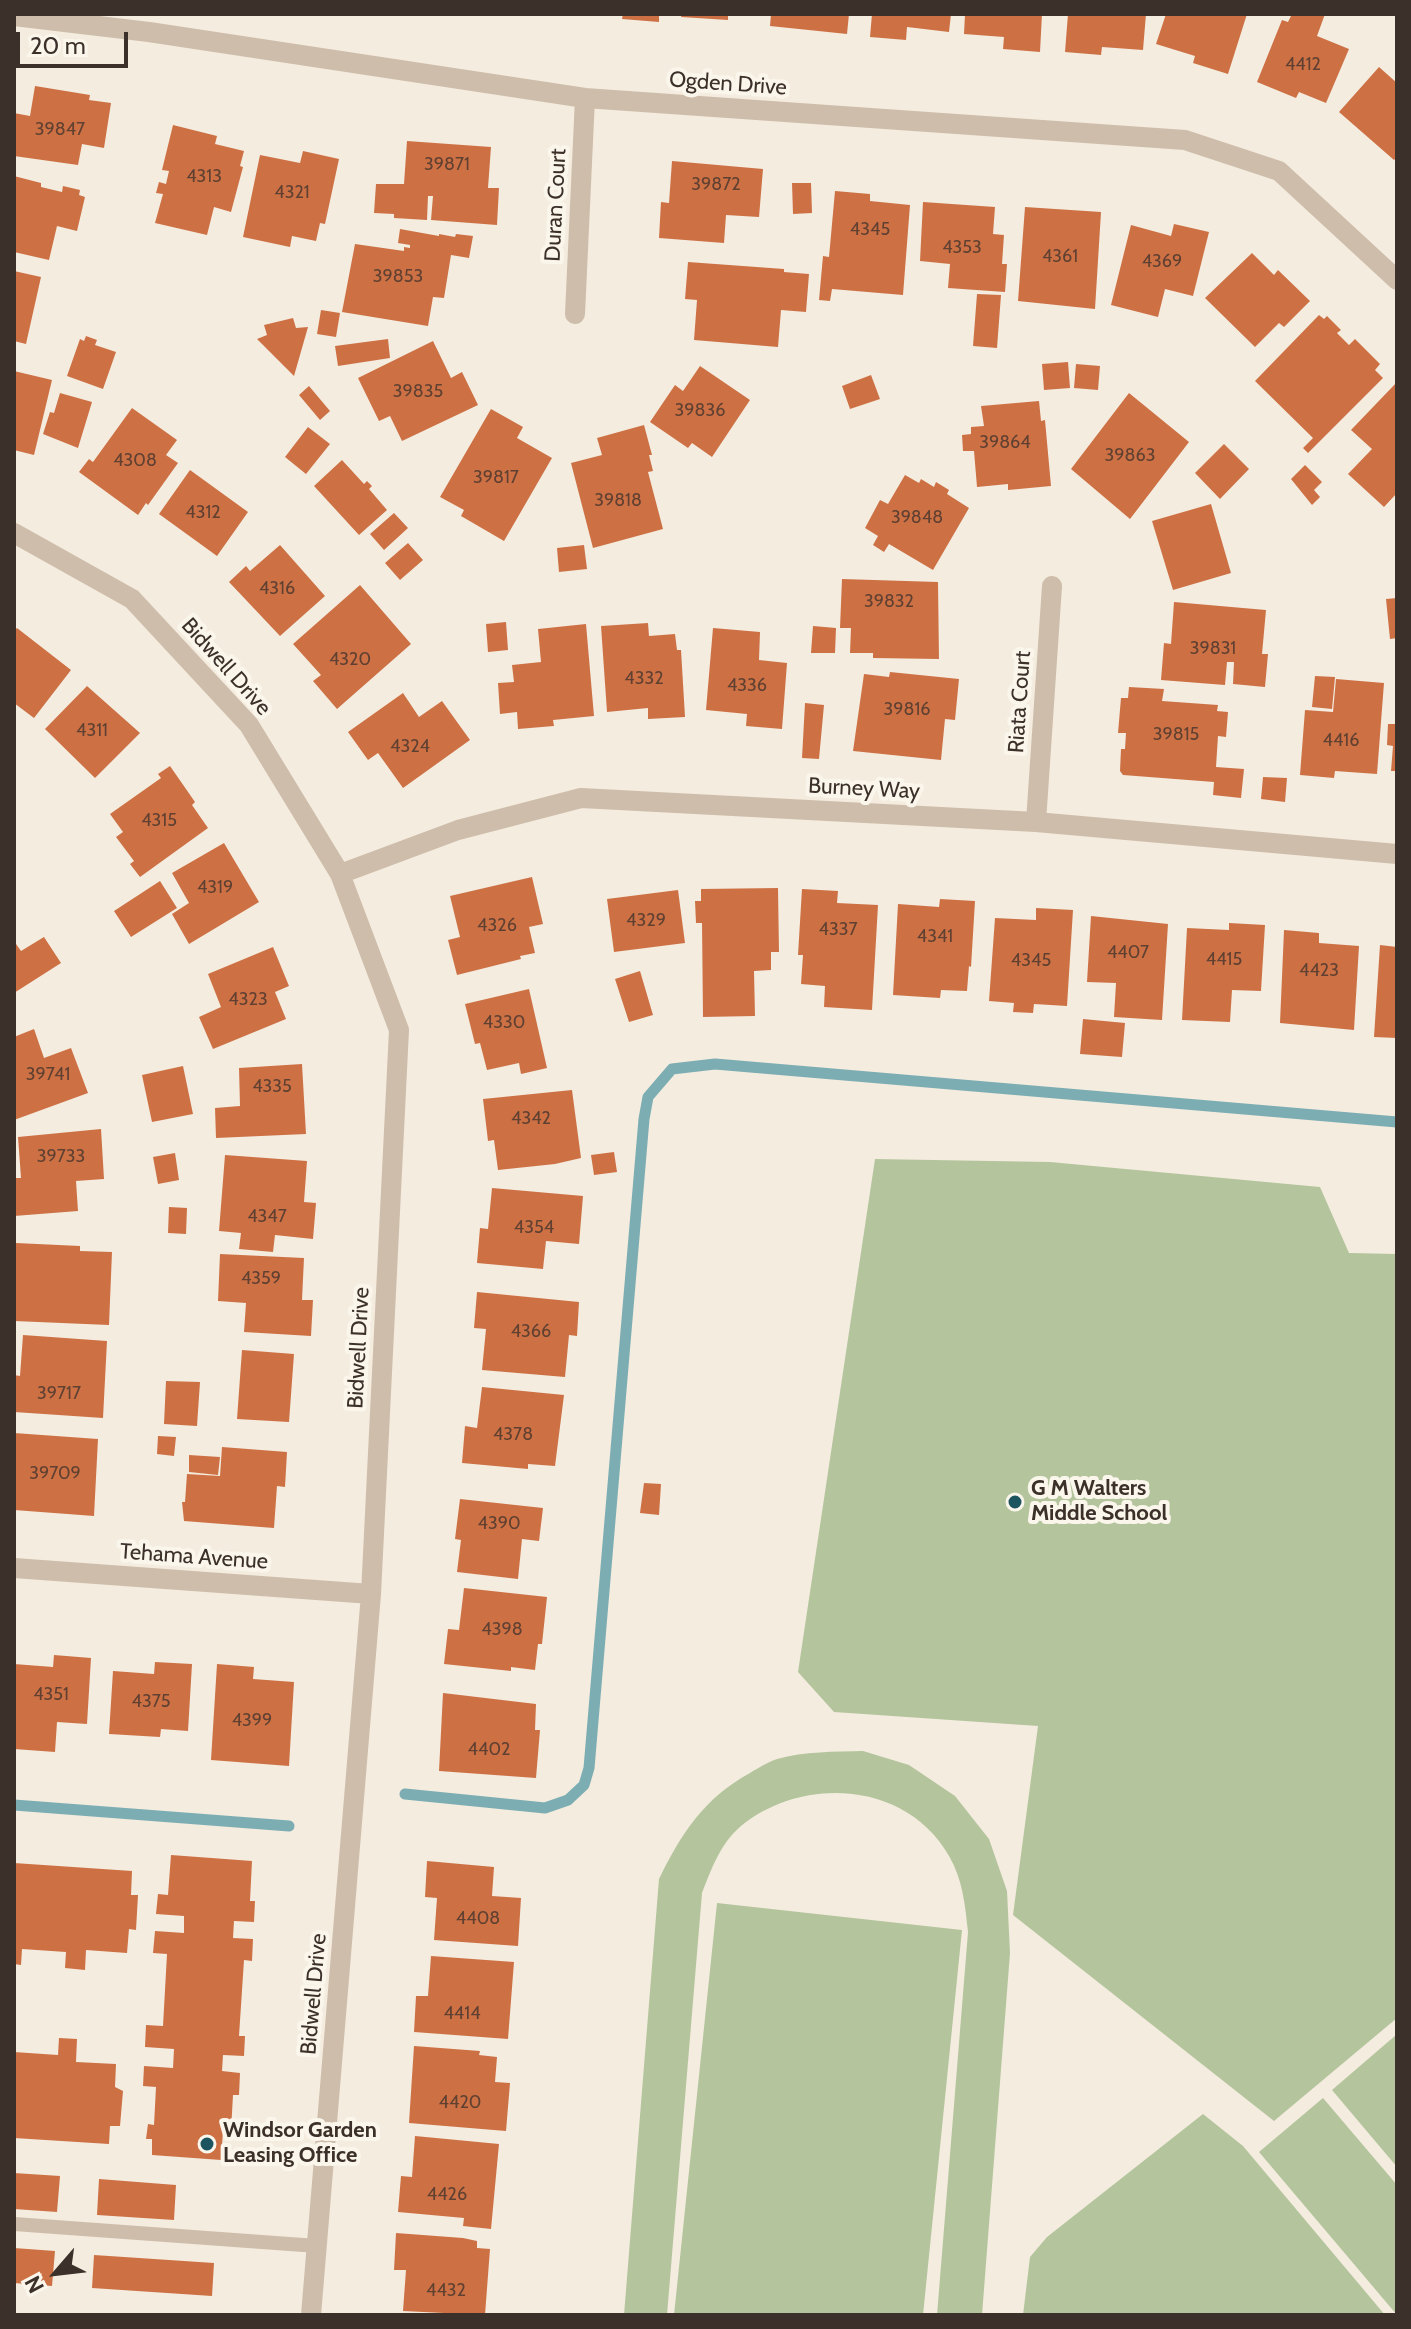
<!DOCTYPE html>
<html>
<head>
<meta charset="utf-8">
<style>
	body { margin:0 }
	#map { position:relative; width:1411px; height:2329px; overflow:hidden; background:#f4ecdf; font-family:Cabin,sans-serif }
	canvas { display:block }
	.frame { position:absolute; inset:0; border:16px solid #3b302a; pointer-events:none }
	.north { position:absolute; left:16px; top:2233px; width:80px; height:80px; -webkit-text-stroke:6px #fbf6ec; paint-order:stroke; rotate:242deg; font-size:22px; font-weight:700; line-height:32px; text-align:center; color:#3b302a }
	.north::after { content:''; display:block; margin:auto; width:28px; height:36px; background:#3b302a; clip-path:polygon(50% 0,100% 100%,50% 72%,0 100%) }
	.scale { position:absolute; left:16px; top:32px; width:112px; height:36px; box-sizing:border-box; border:4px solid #3b302a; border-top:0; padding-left:10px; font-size:24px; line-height:28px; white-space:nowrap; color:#3b302a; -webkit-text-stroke:6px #fbf6ec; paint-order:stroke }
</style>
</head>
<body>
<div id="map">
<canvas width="1411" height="2329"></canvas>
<div class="frame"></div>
<div class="north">N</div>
<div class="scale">20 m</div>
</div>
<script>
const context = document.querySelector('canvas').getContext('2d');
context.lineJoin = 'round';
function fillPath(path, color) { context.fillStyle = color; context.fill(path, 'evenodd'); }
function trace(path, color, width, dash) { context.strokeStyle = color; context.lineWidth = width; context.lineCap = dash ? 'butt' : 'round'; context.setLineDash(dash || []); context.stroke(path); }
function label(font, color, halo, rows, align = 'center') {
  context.font = font + ' Cabin,sans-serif'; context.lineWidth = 8; context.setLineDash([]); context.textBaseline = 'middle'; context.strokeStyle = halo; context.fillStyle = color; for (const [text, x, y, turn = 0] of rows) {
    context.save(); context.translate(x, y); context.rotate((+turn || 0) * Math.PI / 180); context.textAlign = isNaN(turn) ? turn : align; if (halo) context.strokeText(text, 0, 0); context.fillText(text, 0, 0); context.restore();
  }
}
fillPath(new Path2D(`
	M875 1159 1050 1162 1320 1187 1349 1253 1397 1254V2018L1274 2121 1013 1915 1038 1726 834 1712 798 1672Z
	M863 1751 909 1765 955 1796 989 1839 1007 1891 1010 1953 982 2315H937L968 1932C965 1905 963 1880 949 1856 907 1782 804 1775 741 1826 720 1844 712 1868 702 1893L667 2315H624L659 1879C681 1834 704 1798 750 1773 758 1768 768 1762 777 1759 805 1751 834 1752 863 1751Z
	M717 1903 962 1930 923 2315H674Z
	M1396 2035 1397 2036V2167L1332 2090Z
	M1323 2098 1397 2185V2315L1259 2152Z
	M1203 2114 1243 2146 1385 2315H1023L1030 2257 1047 2237Z`), '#b4c59d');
trace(new Path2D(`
	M405 1794 545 1808 568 1800 584 1785 589 1768 644 1119 648 1097 672 1069 715 1064 1397 1122
	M14 1805 289 1826`), '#7cadb3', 11);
fillPath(new Path2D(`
	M623 14H659V22L622 19Z
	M682 14H728V20L681 17Z
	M771 14H849L847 34 770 26Z
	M872 14H951L949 32 907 27 906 40 870 37Z
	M965 14H1042L1040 52 1003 49 1004 37 964 34Z
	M1068 14H1146L1143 50 1102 47 1101 55 1065 52Z
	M1166 14H1247L1228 74 1193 63 1195 56 1156 44Z
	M1292 14H1325L1317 36 1349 49 1326 103 1299 92 1296 98 1257 82 1282 20 1288 22Z
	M1379 67 1397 83V157L1394 160 1339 112Z
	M35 86 90 95 89 100 111 103 104 148 82 144 78 165 14 156V113L30 116Z
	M173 125 217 136 215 144 244 151 240 166 243 167 231 212 214 207 207 235 155 223 163 194 156 193 159 182 166 184 169 171 162 170Z
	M407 141 491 147 488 188H499L497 225 431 220 433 196H428L427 220 394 218V214L374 213 376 184H404Z
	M303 151 339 159 325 224 320 223 316 241 292 236 290 247 243 237 260 155 300 163Z
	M672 161 763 169 759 217 726 215 724 243 659 238 661 202 669 203Z
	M14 176 41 183V187L62 192 63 186 80 190 79 195 85 197 77 231 57 226 49 260 14 252Z
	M792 183H811L812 213 793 214Z
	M835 191 870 194V201L910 205 903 295 832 289 830 301 819 300 823 256 829 257Z
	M923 202 995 207 993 234 1004 235 1002 264H1007L1005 292 948 288 950 264 920 261Z
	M1025 207 1101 212 1095 309 1018 301Z
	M1174 224 1209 232 1193 296 1165 289 1158 317 1111 305 1131 225 1171 236Z
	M400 229 439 236V234L455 237 456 234 473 236 469 258 451 255 444 298 433 297 428 326 342 312 355 244 404 251V247L410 248V245L398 243Z
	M1252 253 1274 275 1278 270 1310 301 1284 327 1279 323 1255 347 1205 298Z
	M688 262 784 269V272L809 274 806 312 781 310 778 347 694 340 697 300 685 299Z
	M14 271 41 277 26 344 14 341Z
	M977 294 1001 295 997 348 973 346Z
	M321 310 340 313 336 337 317 334Z
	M1319 315 1324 319 1327 316 1341 330 1337 333 1349 345 1355 339 1380 364 1375 370 1383 378 1308 453 1303 448 1313 438 1255 381Z
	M293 318 296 328 308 327 294 376 257 339 267 335 264 325Z
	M86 336 97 340 95 345 116 352 103 389 67 376 80 339 84 341Z
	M388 339 390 358 338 366 335 346Z
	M433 341 451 378 462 372 478 405 402 441 390 416 379 421 358 378Z
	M1068 362 1070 388 1044 390 1042 364Z
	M1076 364 1100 366 1098 390 1074 388Z
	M700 366 750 400 712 457 692 443 688 448 650 422 675 385 683 391Z
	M14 371 52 380 34 455 14 450Z
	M871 375 880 399 850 409 842 386Z
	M1397 382V493L1384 507 1348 474 1372 449 1351 430Z
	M309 386 330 411 320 420 299 395Z
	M60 393 92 402 78 448 43 434 50 412 54 413Z
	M1129 393 1189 442 1130 519 1071 469Z
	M1039 401 1041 421 1045 420 1051 486 1008 490V484L977 487 974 451H963L962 435 971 434V427L984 426 981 406Z
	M132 408 177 440 166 455 178 463 148 505 146 503 138 515 79 472 89 459 93 462Z
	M491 409 523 427 517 438 552 458 504 541 461 516 464 510 440 497Z
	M644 425 652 455H649L653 471 648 472 663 529 593 548 571 463 602 455 597 438Z
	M308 427 330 444 306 474 285 457Z
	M1224 444 1249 469 1220 499 1195 473Z
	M342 460 364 484 367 481 372 486 369 489 387 510 359 535 314 486Z
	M1305 465 1322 482 1314 490 1320 497 1312 505 1291 479Z
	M190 470 248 512 217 556 159 514Z
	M905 475 919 483 921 479 934 487 936 482 949 490 947 494 969 508 933 570 889 544 884 552 873 545 878 536 865 528 880 500 888 504Z
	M1211 504 1231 573 1173 590 1152 521Z
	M394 513 408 528 384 550 370 534Z
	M408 543 423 560 400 580 385 563Z
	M280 545 325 596 280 636 229 582 246 566 250 571Z
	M584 545 587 569 559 572 557 548Z
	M842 579 938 582 939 659 873 658V653H850L851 628H840Z
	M360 585 411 644 337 709 313 681 321 675 293 644Z
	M1397 598V638L1390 639 1386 599Z
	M1174 602 1266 610 1262 654H1268L1265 687 1233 684 1234 662H1227L1225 685 1161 680 1164 643 1171 644Z
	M506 622 508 650 488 652 486 624Z
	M648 623 649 636 675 634 677 650H681L685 717 648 719V708L607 712 601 626Z
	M586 624 594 716 553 720 554 726 518 729 517 712 500 714 498 683 514 682 512 665 541 662 538 629Z
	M813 626 836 628 835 653H811Z
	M17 628 71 670 34 718 14 703V631Z
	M713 628 760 632 759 660 787 663 782 729 746 726 747 714 706 710Z
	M890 672 959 679 955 720 945 719 941 760 853 751 864 674 889 677Z
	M1315 676 1335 677 1332 709 1312 707Z
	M1336 679 1384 683 1377 774 1335 771 1334 778 1300 775 1305 710 1333 712Z
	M87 686 140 733 95 778 45 729Z
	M1129 687 1164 689 1162 701 1218 705 1217 711 1228 712 1226 737 1218 736 1216 767 1244 769 1241 798 1213 795 1214 782 1123 775 1120 771 1121 749H1125L1126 733H1118L1121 698H1128Z
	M403 693 419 717 442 701 470 740 403 788 378 753 368 760 348 732Z
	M805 703 824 705 819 759 802 758Z
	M1388 724H1397V771H1391L1393 746 1387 745Z
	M170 766 195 802 192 805 208 828 140 877 130 864 134 861 116 837 123 832 110 814 161 778 158 774Z
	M1263 777 1287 778 1285 802 1261 799Z
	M224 843 259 902 189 944 172 914 189 903 172 873Z
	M532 877 543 924 529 927 535 953 520 956 521 959 457 975 448 940 460 937 450 896Z
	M160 881 177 908 131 937 114 911Z
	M778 888 779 952H771V970L754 971 755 1016 703 1017 702 923H696L695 901H701V889Z
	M802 889 838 891 837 903 878 905 872 1010 824 1007 825 986 801 984 803 955H798Z
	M678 890 685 943 614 952 607 899Z
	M940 899 975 901 971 967 969 966 967 991 941 990 940 998 893 995 898 904 939 907Z
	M1036 908 1073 910 1067 1006 1034 1004 1033 1013 1013 1012 1014 1003 989 1001 995 918 1036 920Z
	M1091 916 1168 924 1162 1020 1114 1017 1116 983 1087 982Z
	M1229 923 1265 925 1261 991 1232 990 1230 1022 1182 1020 1187 928 1229 930Z
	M1284 930 1319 933V943L1359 946 1354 1030 1280 1023Z
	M44 937 61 963 14 993V941L21 951Z
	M1380 945 1397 947V1038L1374 1037Z
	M273 947 289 986 275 992 286 1019 213 1049 199 1017 221 1007 208 974Z
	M640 971 653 1015 629 1022 615 979Z
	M529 989 547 1068 521 1074 519 1063 487 1070 480 1043 475 1044 465 1004Z
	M1083 1019 1125 1023 1122 1057 1080 1054Z
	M34 1029 44 1058 71 1048 88 1093 14 1120V1037Z
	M302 1064 306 1134 216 1138 215 1108 240 1106 239 1068Z
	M183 1066 193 1114 152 1122 142 1075Z
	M572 1090 581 1158 555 1164 498 1170 494 1140 488 1141 483 1099Z
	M101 1129 104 1179 76 1181 78 1211 14 1216V1178H21L18 1137Z
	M614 1152 617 1172 594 1175 591 1155Z
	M175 1153 179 1180 158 1184 153 1157Z
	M225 1155 307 1161 304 1202 316 1203 313 1239 275 1235 273 1252 239 1249 241 1233 219 1231Z
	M492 1188 583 1196 579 1244 546 1241 543 1269 477 1263 480 1228 488 1229Z
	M169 1207 187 1208 186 1234 168 1233Z
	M16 1243 80 1246V1251L112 1252 109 1325 14 1321Z
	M220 1254 304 1258 302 1300H313L311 1336 244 1332 246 1303 218 1301Z
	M477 1292 579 1302 577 1336 569 1335 565 1377 482 1370 486 1329 474 1328Z
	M23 1335 107 1341 103 1418 14 1412V1375L20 1376Z
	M242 1350 294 1354 289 1422 237 1419Z
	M166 1381 200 1382 197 1426 164 1424Z
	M482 1387 564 1395 555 1466 528 1464V1469L462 1463 465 1426 477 1428Z
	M14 1433 98 1439 94 1516 14 1510Z
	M158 1436 176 1437 174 1456 157 1454Z
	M222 1447 287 1452 285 1487 277 1486 274 1528 184 1521 182 1502H185L187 1474 220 1476Z
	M189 1455 220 1457 218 1475 189 1472Z
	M644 1483 661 1484 659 1515 640 1513Z
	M460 1499 543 1508 539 1541 522 1539 518 1579 457 1572 461 1540 455 1539Z
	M464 1588 547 1597 542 1644H538L535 1670 511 1667V1671L444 1664 448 1629 459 1630Z
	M54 1655 91 1658 87 1724 57 1722 55 1752 14 1749V1664L53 1667Z
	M155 1662 192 1664 188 1731 161 1729 160 1737 109 1734 113 1671 154 1674Z
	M217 1664 254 1667 253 1679 294 1682 289 1766 211 1760Z
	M443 1693 536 1704 535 1730H540L536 1778 439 1771Z
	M171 1855 252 1861 250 1901H255L254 1922 234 1921 233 1938 253 1939 252 1961 244 1960 239 2036H245L244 2056 223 2055 222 2071 240 2073 239 2095H233L231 2131H223L221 2160 152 2155V2139H146L148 2124 154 2125 156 2087 143 2086 144 2066 173 2068 174 2049 145 2047 146 2025 163 2026 167 1954 153 1953 155 1931 184 1933V1916L156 1914 158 1894 168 1895Z
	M427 1861 494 1867 492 1896 521 1898 518 1946 434 1940 437 1898 425 1897Z
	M14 1863 132 1871 131 1895H138L136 1930 129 1929 127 1953 86 1950 85 1970 65 1968 66 1952 22 1949 21 1965 14 1964Z
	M431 1956 514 1962 508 2039 414 2032 416 1996H428Z
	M59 2038 77 2039 76 2062 116 2064 115 2087 123 2091 120 2126H110L109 2144 14 2138V2052L58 2055Z
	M414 2046 480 2051 479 2055 497 2057 495 2082 510 2083 506 2131 409 2123Z
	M415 2136 499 2144 491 2229 463 2226 464 2218 398 2212 401 2176 412 2177Z
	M14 2173 60 2176 57 2212 14 2209Z
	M99 2179 176 2185 174 2220 97 2215Z
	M396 2233 463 2238 477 2241V2248L490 2249 485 2315 403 2311 406 2270H394Z
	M14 2248 55 2251 52 2286 14 2283Z
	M94 2255 214 2263 212 2296 92 2288Z`), '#cd7145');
trace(new Path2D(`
	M14 2224 317 2246`), '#cebdaa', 14);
trace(new Path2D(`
	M14 16 149 32 585 98 1185 140 1279 171 1397 280
	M575 314 585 98
	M14 533 132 599 249 725 340 874 399 1030 371 1594 311 2315
	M1036 822 1052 586
	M340 874 458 830 581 798 1036 822 1397 854
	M14 1568 371 1594`), '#cebdaa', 20);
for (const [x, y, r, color] of [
	[1015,1502,8,"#1c555f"],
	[207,2144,8,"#1c555f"]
]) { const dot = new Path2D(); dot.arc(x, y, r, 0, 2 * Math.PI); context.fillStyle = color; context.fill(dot); trace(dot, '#fbf6ec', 3); }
label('18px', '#604031', null, [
	["4412",1303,65],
	["39847",60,130],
	["39871",447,165],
	["4313",204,177],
	["39872",716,185],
	["4321",292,193],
	["4345",870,230],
	["4353",962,248],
	["4361",1060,257],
	["4369",1162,262],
	["39853",398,277],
	["39835",418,392],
	["39836",700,411],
	["39864",1005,443],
	["39863",1130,456],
	["4308",135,461],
	["39817",496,478],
	["39818",618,501],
	["4312",203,513],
	["39848",917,518],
	["4316",277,589],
	["39832",889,602],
	["39831",1213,649],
	["4320",350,660],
	["4332",644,679],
	["4336",747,686],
	["39816",907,710],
	["4311",92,731],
	["39815",1176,735],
	["4416",1341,741],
	["4324",410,747],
	["4315",159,821],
	["4319",215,888],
	["4329",646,921],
	["4326",497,926],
	["4337",838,930],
	["4341",935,937],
	["4407",1128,953],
	["4415",1224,960],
	["4345",1031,961],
	["4423",1319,971],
	["4323",248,1000],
	["4330",504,1023],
	["39741",48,1075],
	["4335",272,1087],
	["4342",531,1119],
	["39733",61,1157],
	["4347",267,1217],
	["4354",534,1228],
	["4359",261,1279],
	["4366",531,1332],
	["39717",59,1394],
	["4378",513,1435],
	["39709",55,1474],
	["4390",499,1524],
	["4398",502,1630],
	["4351",51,1695],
	["4375",151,1702],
	["4399",252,1721],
	["4402",489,1750],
	["4408",478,1919],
	["4414",462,2014],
	["4420",460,2103],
	["4426",447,2195],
	["4432",446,2291]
]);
label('22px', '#3b302a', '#fbf6ec', [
	["Ogden Drive",728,84,4],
	["Duran Court",556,205,-87],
	["Bidwell Drive",226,667,48],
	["Riata Court",1020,702,-86],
	["Burney Way",864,789,3],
	["Bidwell Drive",359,1348,-87],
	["Tehama Avenue",194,1557,4],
	["Bidwell Drive",314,1994,-85]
]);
label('bold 22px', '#3b302a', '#fbf6ec', [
	["G M Walters",1031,1489],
	["Middle School",1031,1514],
	["Windsor Garden",223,2131],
	["Leasing Office",223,2156]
], 'left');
</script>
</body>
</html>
